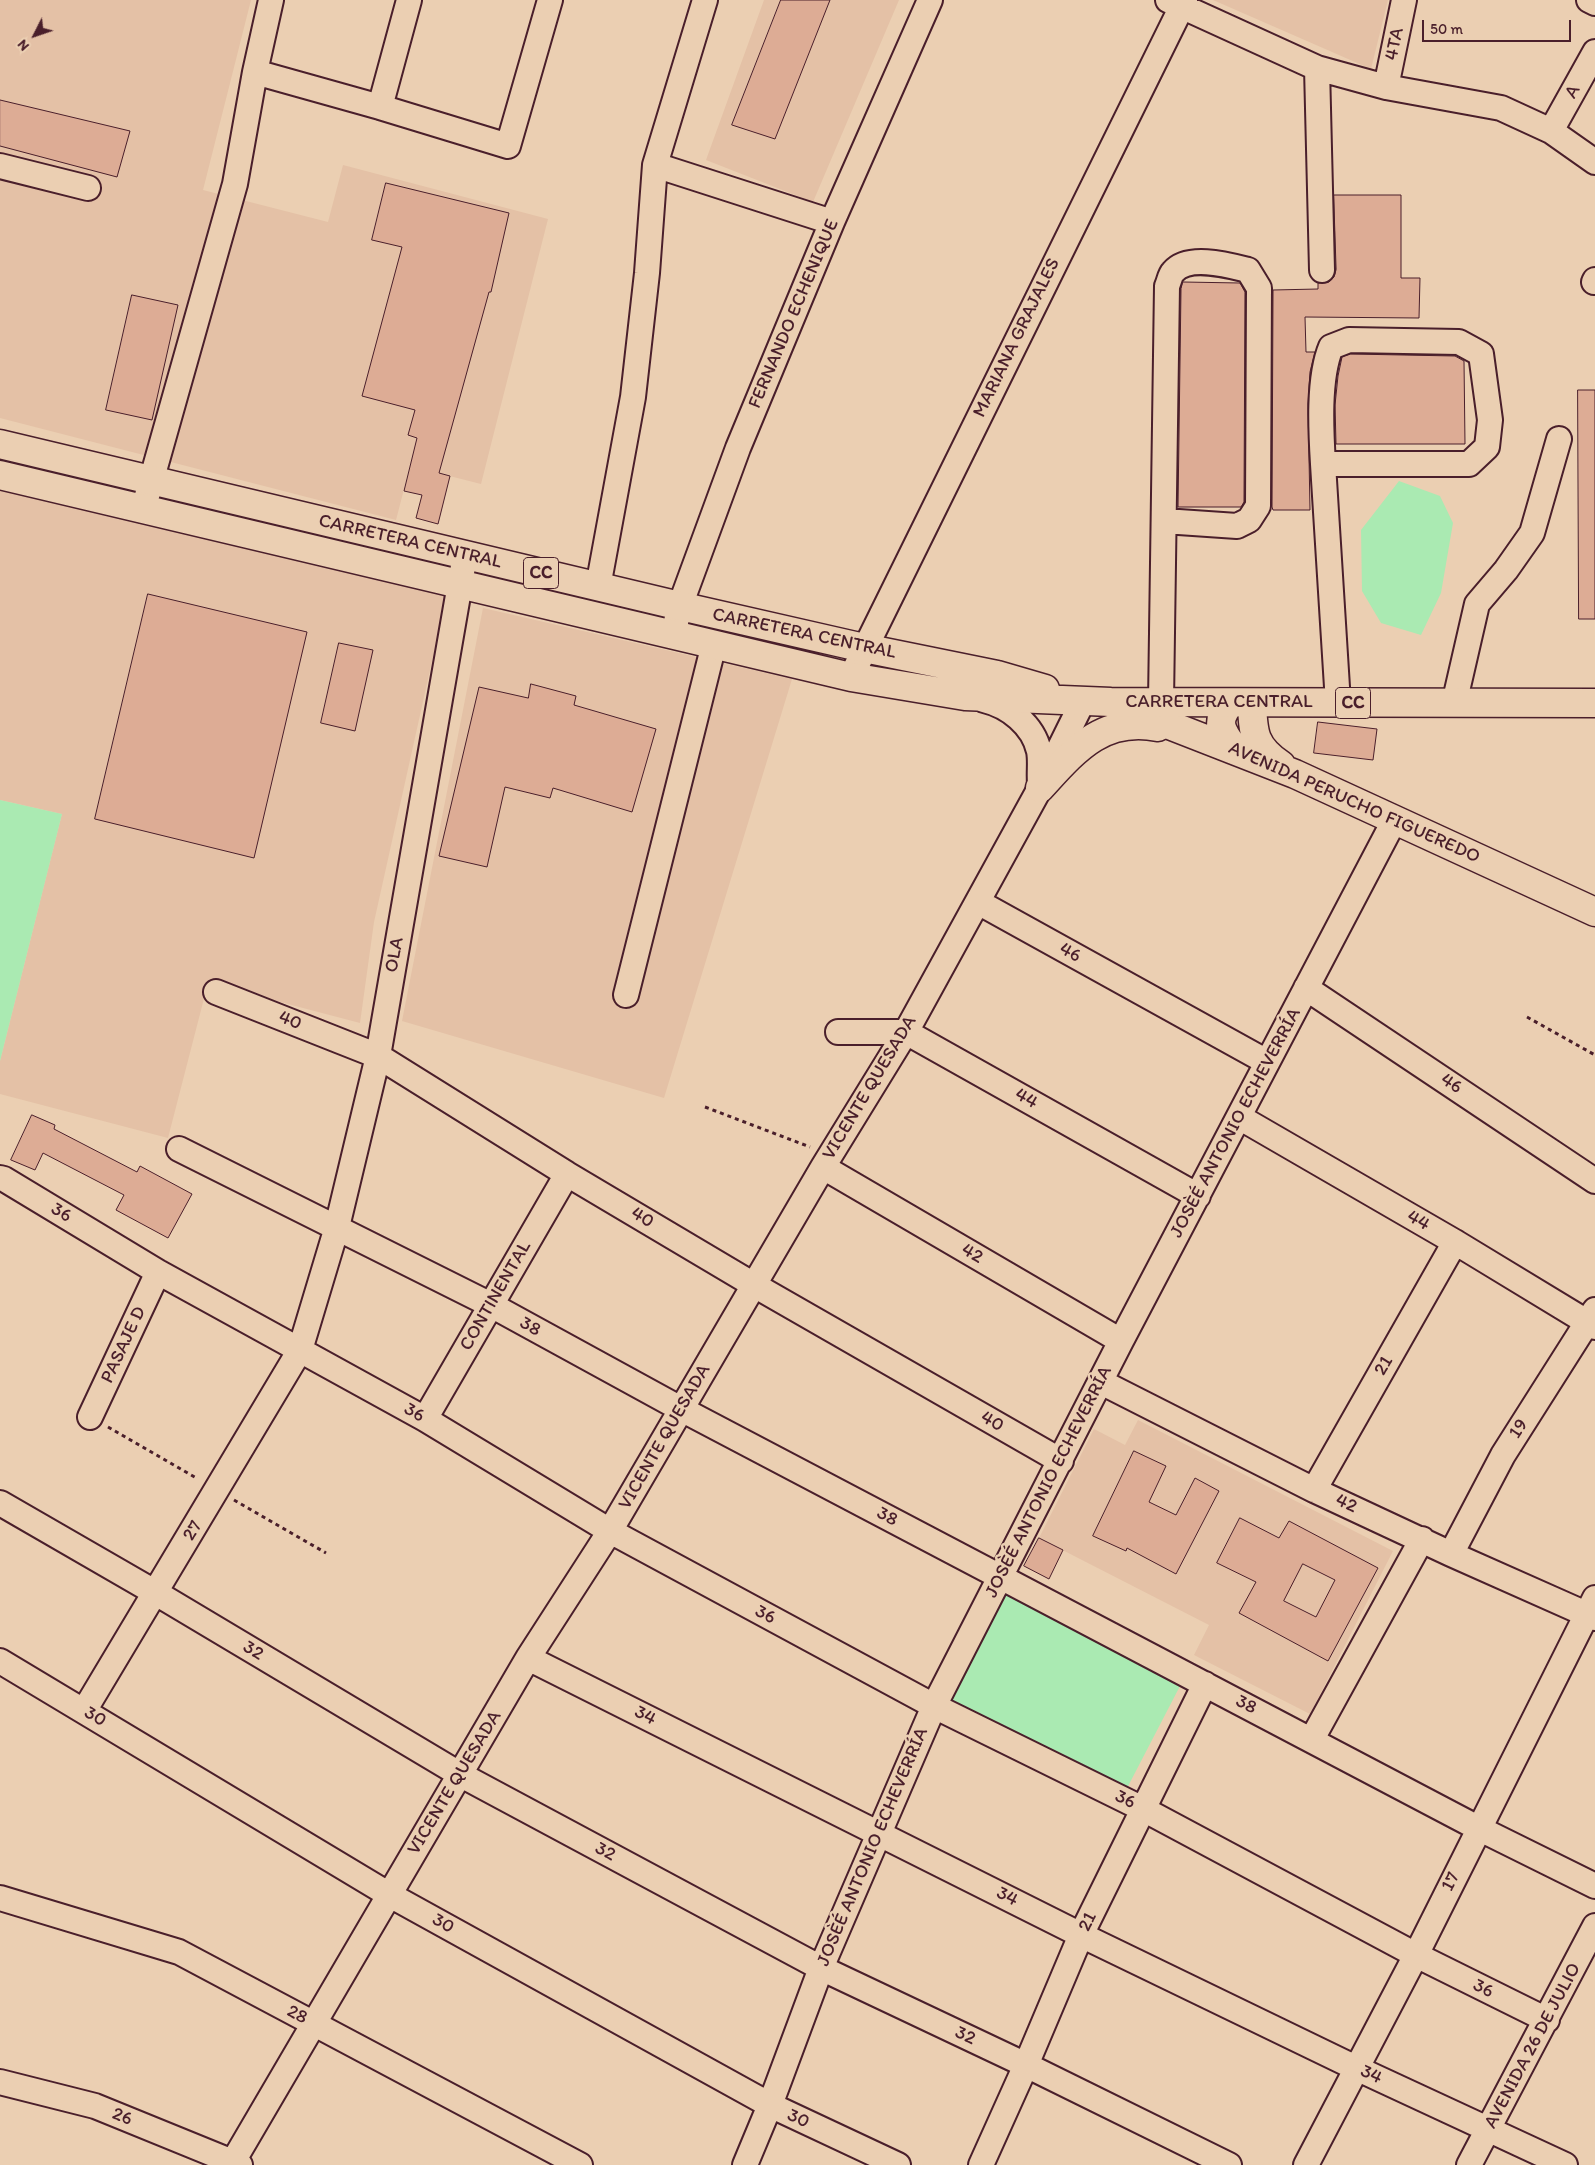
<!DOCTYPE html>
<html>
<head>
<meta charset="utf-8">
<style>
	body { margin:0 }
	#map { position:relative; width:1595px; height:2165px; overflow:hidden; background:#ebcfb2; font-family:Itim,sans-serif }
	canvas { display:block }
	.north { position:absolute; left:10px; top:10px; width:50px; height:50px; -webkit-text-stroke:4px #ebcfb2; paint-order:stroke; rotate:229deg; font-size:14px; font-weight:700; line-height:20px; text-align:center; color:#4a1f2b }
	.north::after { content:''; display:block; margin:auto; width:18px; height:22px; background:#4a1f2b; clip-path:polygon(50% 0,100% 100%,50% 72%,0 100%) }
	.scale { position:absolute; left:1422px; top:20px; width:149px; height:22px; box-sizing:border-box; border:2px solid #4a1f2b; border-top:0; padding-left:6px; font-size:15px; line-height:18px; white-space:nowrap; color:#4a1f2b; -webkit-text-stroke:4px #ebcfb2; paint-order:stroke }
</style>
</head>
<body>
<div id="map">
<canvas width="1595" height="2165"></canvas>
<div class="north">N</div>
<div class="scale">50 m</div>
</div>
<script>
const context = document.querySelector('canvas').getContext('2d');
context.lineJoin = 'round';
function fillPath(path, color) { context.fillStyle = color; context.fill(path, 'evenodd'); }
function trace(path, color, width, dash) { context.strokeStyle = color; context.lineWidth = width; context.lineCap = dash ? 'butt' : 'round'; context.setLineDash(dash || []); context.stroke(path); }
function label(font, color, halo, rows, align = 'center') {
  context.font = font + ' Itim,sans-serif'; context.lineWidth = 5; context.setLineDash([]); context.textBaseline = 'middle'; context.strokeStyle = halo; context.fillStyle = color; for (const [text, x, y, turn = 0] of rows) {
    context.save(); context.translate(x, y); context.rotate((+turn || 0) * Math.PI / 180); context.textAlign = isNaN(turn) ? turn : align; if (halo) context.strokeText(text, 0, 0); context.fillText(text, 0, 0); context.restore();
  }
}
fillPath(new Path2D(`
	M0 0H251L203 190 328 222 343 165 548 219 481 484 410 466 396 520 0 418Z
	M764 0H899L813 202 706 160Z
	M1213 0H1388L1371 69Z
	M0 487 448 589 374 922 360 1023 208 983 168 1138 0 1094V1061L62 814 0 800Z
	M483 608 792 679 664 1098 402 1021Z
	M1138 1420 1393 1551 1310 1714 1194 1655 1209 1625 1039 1538 1094 1429 1125 1445Z`), '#e4c1a6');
fillPath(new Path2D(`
	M1399 481 1440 496 1453 523 1441 593 1421 635 1381 623 1362 591 1361 530Z
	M0 800 62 814 0 1061Z
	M1002 1593 1180 1686 1124 1794 946 1701Z`), '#aaeab2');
const building = new Path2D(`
	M781 0H830L775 139 732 125Z
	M0 100 130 131 117 177 0 146Z
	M386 183 509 213 491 292H489L439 473 450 476 438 524 416 518 422 495 404 491 417 438 408 435 415 410 362 396 402 247 372 240Z
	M1334 195H1401V278H1420L1419 318 1305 317 1306 352H1315L1310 372 1308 404 1310 510H1273L1272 507 1273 290 1318 289V283L1329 282 1334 277 1336 270Z
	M1183 282 1240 283 1245 292 1244 502 1241 507H1178L1181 289Z
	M132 295 178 305 152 420 106 410Z
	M1351 354 1455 356 1464 361 1465 444H1336L1335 405 1338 376 1342 357Z
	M1578 390H1595V619H1579Z
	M148 594 307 632 254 858 95 819Z
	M339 643 373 650 355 731 321 723Z
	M531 684 576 696 574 705 656 729 632 812 553 788 550 798 505 787 487 867 439 856 479 687 528 698Z
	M1318 722 1377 729 1373 760 1314 753Z
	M32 1115 55 1125 54 1129 137 1172 140 1166 192 1194 168 1238 116 1210 124 1195 43 1153 35 1170 11 1160Z
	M1134 1451 1166 1466 1149 1502 1176 1515 1195 1478 1219 1491 1176 1574 1127 1548 1126 1551 1093 1536Z
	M1240 1518 1279 1538 1289 1521 1378 1568 1328 1661 1239 1613 1256 1582 1217 1563ZM1303 1564 1335 1580 1316 1617 1284 1601Z
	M1039 1538 1063 1550 1049 1579 1024 1566Z`);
fillPath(building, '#ddac95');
trace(building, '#4a1f2b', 1);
const minor = new Path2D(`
	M1168 0 1317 68 1386 87 1501 108 1551 131 1595 162
	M1589 0 1595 3
	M1317 68 1322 270
	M255 72 380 107 508 146 550 0
	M1386 87 1404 0
	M380 107 409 0
	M1551 131 1595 52
	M655 165 832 222
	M0 166 88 188
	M1594 282 1595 280
	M1323 464H1469L1487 447 1490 420 1481 354 1459 342 1349 340 1331 347C1318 378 1321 431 1323 464L1338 703
	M143 510 235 184 255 72 271 0
	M598 587 633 397 647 273 655 165 705 0
	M673 634 680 606 738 448 832 222 930 0
	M851 677 1185 0
	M984 700C1009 706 1033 725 1039 751 1041 761 1039 773 1040 783
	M1161 702 1167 286C1169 282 1170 275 1173 272 1188 254 1228 265 1248 270L1259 288 1258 506 1249 520 1237 526 1164 521
	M1454 704 1477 604 1506 570 1532 533 1559 439
	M978 902 1267 1062
	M1306 988 1595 1181
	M216 992 378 1056 567 1174 754 1285 1061 1461
	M626 995 714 644
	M838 1032H906L1198 1196
	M1239 1117 1455 1242 1595 1327
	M179 1149 491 1305 681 1409 1478 1828 1595 1886
	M823 1167 1121 1341
	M0 1178 4 1179 158 1272 425 1419 610 1531 934 1706 1143 1809 1416 1955 1547 2020
	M1101 1382 1314 1490 1451 1554 1595 1618
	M90 1417 158 1272
	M425 1419 567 1174
	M1314 1490 1455 1242
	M0 1503 156 1593 461 1775 821 1968 1026 2065 1229 2165
	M1451 1554 1503 1455 1595 1310
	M528 1658 1081 1935 1356 2068 1565 2165
	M0 1661 388 1894 770 2105 898 2165
	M84 1711 300 1350 337 1227 378 1056 465 555
	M1312 1739 1422 1539
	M0 1898 179 1952 580 2165
	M0 2082 95 2106 240 2165
	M231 2165 528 1658 610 1531 823 1167 906 1032 1040 788 1083 701
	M745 2165 770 2105 821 1968 934 1706 1121 1341 1395 819
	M981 2165 1026 2065 1081 1935 1205 1684
	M1306 2165 1416 1955 1595 1598
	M1469 2165 1595 1926`);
const major = new Path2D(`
	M1113 703 1295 774 1595 912
	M1230 703C1214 723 1222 731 1235 750
	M1252 703C1253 733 1254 747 1281 765
	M1040 788C1074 751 1102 716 1158 727`);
const highway = new Path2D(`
	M0 444 680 606 864 648 997 675 1045 689
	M0 475 851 677 965 696 1111 702 1595 703`);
trace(minor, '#4a1f2b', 28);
trace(major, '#4a1f2b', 31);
trace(highway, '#4a1f2b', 31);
trace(new Path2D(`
	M1527 1017 1595 1055
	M705 1107 810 1147
	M108 1427 198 1479
	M234 1500 326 1553`), '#4a1f2b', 3, [4, 4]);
trace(minor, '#ebcfb2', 24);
trace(major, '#ebcfb2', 28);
trace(highway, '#ebcfb2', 28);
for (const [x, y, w] of [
	[541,573,35],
	[1353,703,35]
]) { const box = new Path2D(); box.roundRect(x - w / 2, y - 15.5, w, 31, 4); context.fillStyle = '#ebcfb2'; context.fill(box); trace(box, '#4a1f2b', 1); }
label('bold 18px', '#4a1f2b', null, [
	["CC",541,573],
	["CC",1353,703]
]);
label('19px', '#4a1f2b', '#ebcfb2', [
	["4TA",1395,44,-78],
	["A",1573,92,-61],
	["FERNANDO ECHENIQUE",794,314,-67],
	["MARIANA GRAJALES",1017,338,-64],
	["CARRETERA CENTRAL",410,542,13],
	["CARRETERA CENTRAL",804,634,12],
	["CARRETERA CENTRAL",1219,702],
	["AVENIDA PERUCHO FIGUEREDO",1354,803,24],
	["46",1070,953,29],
	["OLA",395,955,-80],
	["40",290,1021,22],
	["46",1451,1084,34],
	["VICENTE QUESADA",870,1088,-59],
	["44",1026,1099,29],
	["JOSÈÉ ANTONIO ECHEVERRÍA",1236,1123,-62],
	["36",61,1213,31],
	["40",642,1218,31],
	["44",1418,1221,30],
	["42",972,1254,30],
	["CONTINENTAL",496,1296,-60],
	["38",530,1327,29],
	["PASAJE D",124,1345,-65],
	["21",1384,1366,-60],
	["36",414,1413,30],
	["40",992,1422,30],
	["19",1519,1429,-58],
	["VICENTE QUESADA",665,1437,-60],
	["JOSÈÉ ANTONIO ECHEVERRÍA",1049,1482,-63],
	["42",1346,1504,25],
	["38",887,1517,28],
	["27",193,1531,-59],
	["36",765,1615,28],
	["32",253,1651,31],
	["38",1246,1705,27],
	["34",645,1716,27],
	["30",95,1717,31],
	["VICENTE QUESADA",455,1783,-59],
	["36",1125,1800,26],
	["JOSÈÉ ANTONIO ECHEVERRÍA",873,1847,-67],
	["32",605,1852,28],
	["17",1451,1882,-64],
	["34",1007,1897,27],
	["21",1088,1922,-64],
	["30",443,1924,29],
	["36",1483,1989,27],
	["28",297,2015,28],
	["32",965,2036,25],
	["AVENIDA 26 DE JULIO",1533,2046,-62],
	["34",1371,2075,25],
	["26",122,2117,22],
	["30",798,2119,25]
]);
</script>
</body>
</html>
